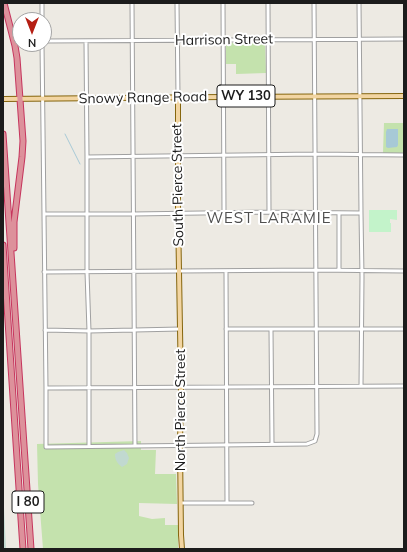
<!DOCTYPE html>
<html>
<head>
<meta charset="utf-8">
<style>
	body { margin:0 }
	#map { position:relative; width:407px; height:552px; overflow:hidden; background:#edeae3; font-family:Mulish,sans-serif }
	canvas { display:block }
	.frame { position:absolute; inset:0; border:4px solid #1c1c1c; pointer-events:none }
	.north { position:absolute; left:12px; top:12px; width:40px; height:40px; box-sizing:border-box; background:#fff; border:1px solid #a4a4a4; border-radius:50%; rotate:180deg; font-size:11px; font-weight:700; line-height:16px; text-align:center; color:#1c1c1c }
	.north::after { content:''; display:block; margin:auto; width:14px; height:18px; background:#b51e13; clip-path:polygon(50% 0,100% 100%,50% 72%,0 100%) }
</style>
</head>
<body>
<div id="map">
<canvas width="407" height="552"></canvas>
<div class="frame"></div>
<div class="north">N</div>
</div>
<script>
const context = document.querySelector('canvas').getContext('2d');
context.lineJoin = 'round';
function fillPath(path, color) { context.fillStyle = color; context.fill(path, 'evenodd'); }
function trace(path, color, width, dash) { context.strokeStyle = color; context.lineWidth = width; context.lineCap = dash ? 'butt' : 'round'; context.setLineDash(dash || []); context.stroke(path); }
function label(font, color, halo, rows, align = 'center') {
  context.font = font + ' Mulish,sans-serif'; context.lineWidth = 4; context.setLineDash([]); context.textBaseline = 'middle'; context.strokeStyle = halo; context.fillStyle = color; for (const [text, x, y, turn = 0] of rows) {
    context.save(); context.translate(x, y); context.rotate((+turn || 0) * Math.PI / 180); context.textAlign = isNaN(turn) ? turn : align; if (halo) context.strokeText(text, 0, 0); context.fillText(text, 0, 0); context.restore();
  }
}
fillPath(new Path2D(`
	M265 42 266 73 236 74V64H226V43Z
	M384 123H404V153H383Z
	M141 441V450H156L155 474H176L177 504 139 503V516L152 519 165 518V525H178V549H43L38 484 37 444Z`), '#c4e2ad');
fillPath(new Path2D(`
	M124 450 127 453 129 458 127 464 122 467C117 463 115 460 115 454L118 452Z
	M3 485V487L6 549H3Z`), '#c1d9d0');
fillPath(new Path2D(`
	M369 210H397V220L390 219V223H391V232H369Z`), '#c3f3ca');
fillPath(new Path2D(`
	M387 129H398V145L397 147 388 148 386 147V132Z`), '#a7c9d6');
trace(new Path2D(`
	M65 134 80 164`), '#a7c9d6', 1);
const minor = new Path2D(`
	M42 3V20
	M132 3 135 446
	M177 3 178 97
	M223 3 224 213
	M268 3 269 212
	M359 3 361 213 362 277 361 386
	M44 41 404 39
	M86 41 87 157V272L89 331V446
	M42 44 46 388V447L307 444 315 441 317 434 314 3
	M87 157 315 154 404 155
	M339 213V270
	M44 214H133L269 212 361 213
	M226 271 227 503
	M44 272 315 270 404 271
	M226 329H404
	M271 329 272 444
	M45 330 89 331 180 329
	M46 388 404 386
	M181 503H252`);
const major = new Path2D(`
	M178 97V213L181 387 180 446 181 535 182 549
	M3 99 223 97 404 96`);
const highway = new Path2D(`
	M4 3 15 46 17 58 23 141 22 157 14 222V248
	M3 134 31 549
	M3 245 23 549`);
trace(minor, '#a0a0a0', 5);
trace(major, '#86660e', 6);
trace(highway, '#c6355d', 7);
trace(minor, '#fff', 3);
trace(major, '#f2d5a2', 4);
trace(highway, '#dd919b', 5);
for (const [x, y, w] of [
	[246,96,58],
	[28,502,32]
]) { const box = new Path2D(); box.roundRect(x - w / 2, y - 11, w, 22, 3); context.fillStyle = '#fff'; context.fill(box); trace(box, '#1c1c1c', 1); }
label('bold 13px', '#1c1c1c', null, [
	["WY 130",246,96],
	["I 80",28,502]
]);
label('14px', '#1c1c1c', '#fff', [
	["Harrison Street",224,40,-1],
	["Snowy Range Road",143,98,-1],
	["South Pierce Street",178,185,-91],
	["North Pierce Street",181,410,-90]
]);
context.letterSpacing = '1px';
label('15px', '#4f4f4f', '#fff', [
	["WEST LARAMIE",269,218]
]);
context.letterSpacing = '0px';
</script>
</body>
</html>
